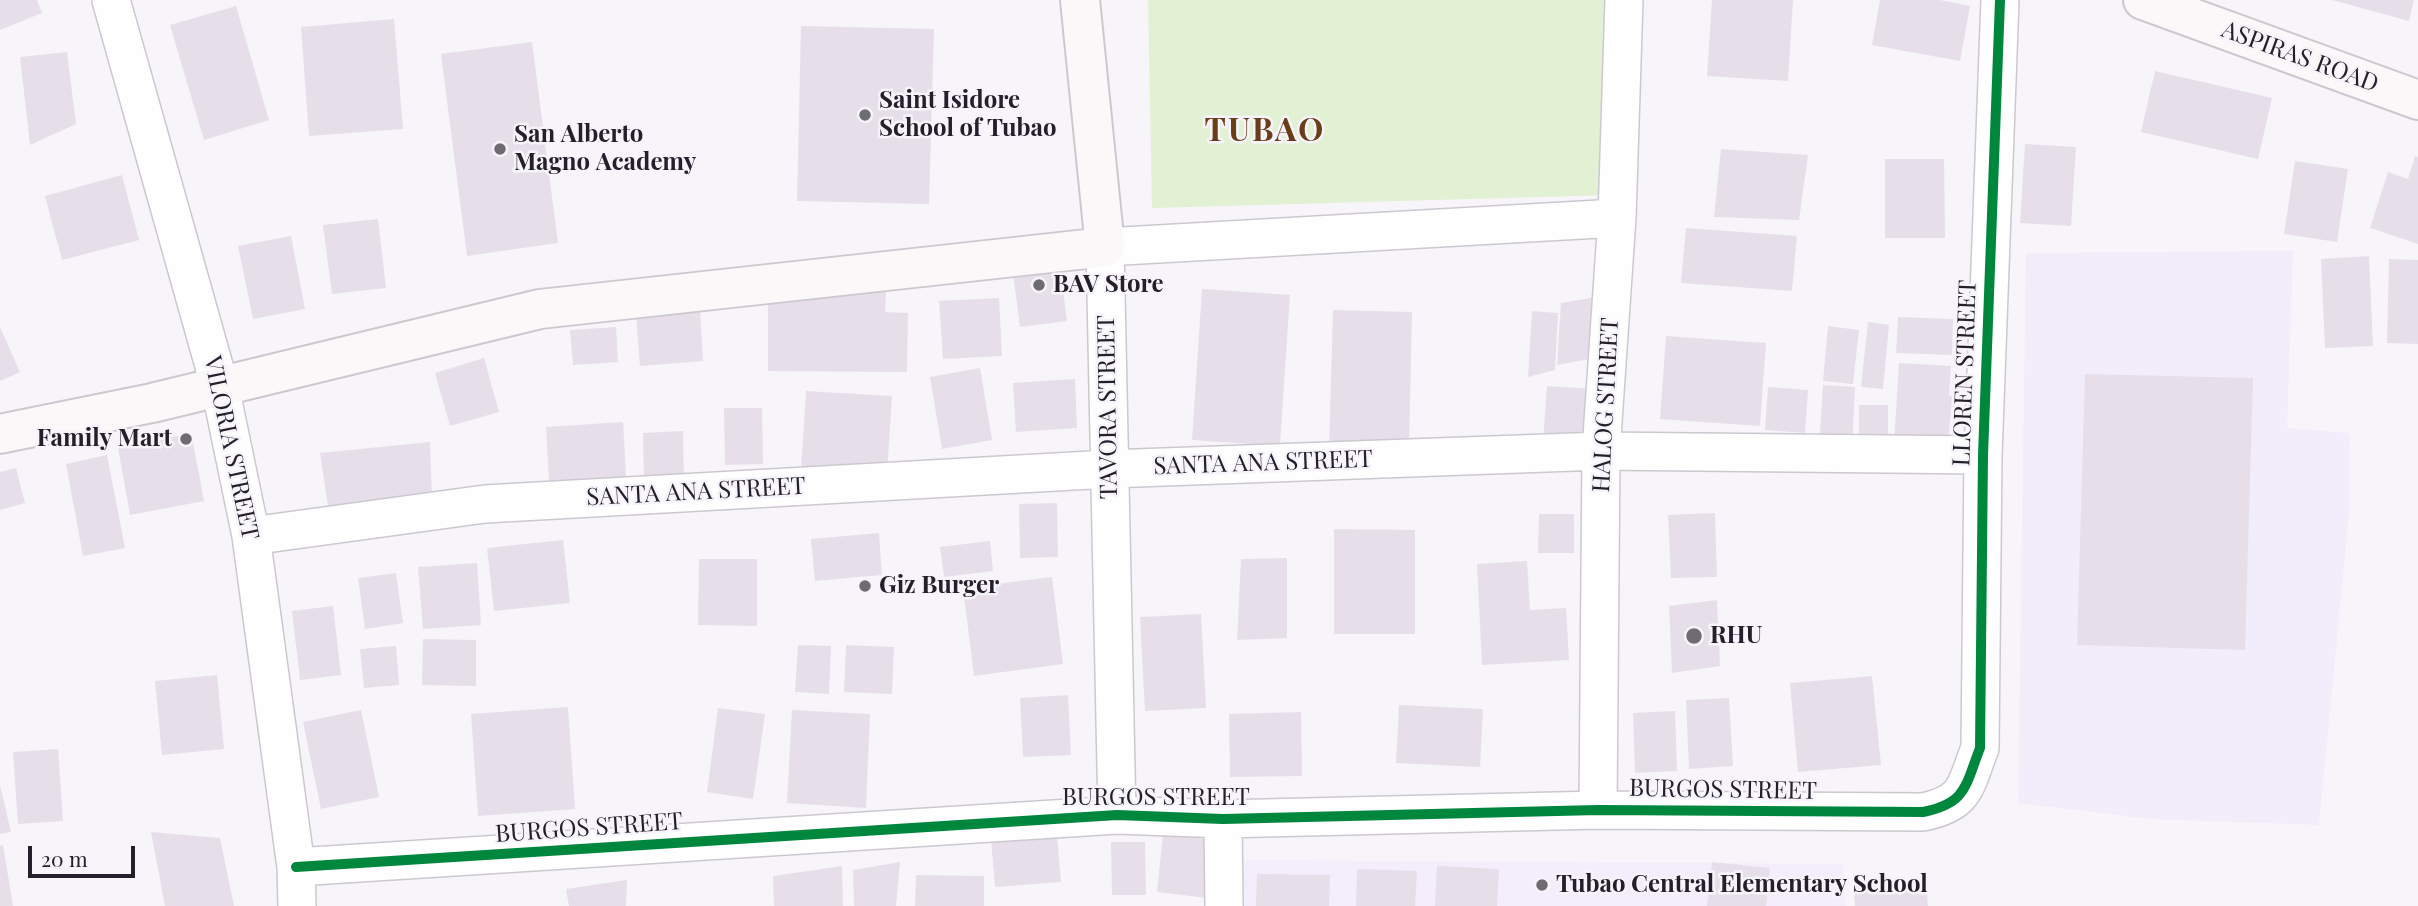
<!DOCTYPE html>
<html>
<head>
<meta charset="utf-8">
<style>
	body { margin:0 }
	#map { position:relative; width:2418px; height:906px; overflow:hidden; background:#f7f5f9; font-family:"Playfair Display",serif }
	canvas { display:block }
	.scale { position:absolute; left:28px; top:846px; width:107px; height:32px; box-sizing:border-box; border:4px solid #24202b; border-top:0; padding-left:9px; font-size:21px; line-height:24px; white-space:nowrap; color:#24202b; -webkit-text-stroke:5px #f6f4fa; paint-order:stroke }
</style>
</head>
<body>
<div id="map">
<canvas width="2418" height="906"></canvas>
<div class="scale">20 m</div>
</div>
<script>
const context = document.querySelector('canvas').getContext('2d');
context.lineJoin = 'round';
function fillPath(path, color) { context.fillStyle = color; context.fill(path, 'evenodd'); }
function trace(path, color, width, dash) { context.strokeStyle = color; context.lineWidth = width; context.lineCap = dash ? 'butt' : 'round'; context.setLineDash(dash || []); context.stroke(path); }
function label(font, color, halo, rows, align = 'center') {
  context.font = font + ' "Playfair Display",serif'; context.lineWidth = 5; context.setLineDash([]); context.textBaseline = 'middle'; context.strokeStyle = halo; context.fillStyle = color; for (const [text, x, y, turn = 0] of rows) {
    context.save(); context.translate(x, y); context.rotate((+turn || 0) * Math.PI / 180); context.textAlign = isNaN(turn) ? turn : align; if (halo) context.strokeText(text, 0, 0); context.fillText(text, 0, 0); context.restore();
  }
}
fillPath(new Path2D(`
	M2293 251 2287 428 2350 433 2349 514 2319 825 2151 819 2018 803 2026 253Z`), '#f2edfb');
fillPath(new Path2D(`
	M1241 860 1843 864 1845 906H1241Z`), '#f3edfc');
fillPath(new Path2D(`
	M1148 0H1612V195L1152 208Z`), '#e2f0d4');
fillPath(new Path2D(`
	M0 0H37L42 13 0 30Z
	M1712 0H1793L1788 81 1707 76Z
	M1880 0H1940L1970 6 1960 61 1872 45Z
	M2332 0H2414L2409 21Z
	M236 6 269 120 204 140 170 25Z
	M394 19 403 129 309 136 301 27Z
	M801 26 934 29 929 204 797 201Z
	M532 42 558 243 467 256 441 54Z
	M67 52 76 124 30 145 20 57Z
	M2155 71 2272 98 2258 159 2141 132Z
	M2025 144 2076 147 2071 226 2020 223Z
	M1721 149 1808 155 1799 220 1714 217Z
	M2415 156 2418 157V244L2370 228 2388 172 2408 179Z
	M1885 159H1944L1945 238H1885Z
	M2295 161 2348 169 2337 242 2284 234Z
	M122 175 139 240 62 260 45 196Z
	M378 219 386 288 332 294 323 225Z
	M1686 228 1797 236 1792 291 1681 283Z
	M291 236 305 309 253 319 238 246Z
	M2369 256 2373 346 2325 348 2321 259Z
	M2389 259 2418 260V344L2387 343Z
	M1060 267 1067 321 1020 327 1013 274Z
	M1202 289 1290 295 1280 446 1192 440Z
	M768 290 886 291 885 312 908 313 907 372 768 371Z
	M1602 296 1600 357 1557 365 1561 303Z
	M999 298 1002 356 943 359 939 301Z
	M700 309 703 361 640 366 636 314Z
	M1333 310 1412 312 1409 451 1329 449Z
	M1532 311 1558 313 1555 370 1528 377Z
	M1898 317 1953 319 1952 355 1896 353Z
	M1868 322 1889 325 1883 389 1861 387Z
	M1828 326 1859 330 1853 384 1823 381Z
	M0 327 20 372 0 381Z
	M616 327 618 362 573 365 570 330Z
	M1666 336 1766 343 1760 426 1660 419Z
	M484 358 499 412 450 426 435 373Z
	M1899 363 1951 366 1949 396H1952L1948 447 1894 443Z
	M980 368 992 440 942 449 930 377Z
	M2085 374 2253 378 2245 650 2077 645Z
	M1075 379 1077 428 1016 432 1013 383Z
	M1823 385 1855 387 1852 448 1819 446Z
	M1547 386 1596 389 1593 444 1543 441Z
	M1768 387 1808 390 1805 433 1765 430Z
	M806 391 892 396 887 474 801 469Z
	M1859 405H1888V449H1859Z
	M724 408H762L763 464 725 465Z
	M623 422 627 492 550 497 546 427Z
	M683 431 684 487 644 488 643 433Z
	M182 435 193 442 204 501 130 515 118 448Z
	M430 442 432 499 328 506 320 453Z
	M107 455 125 548 83 556 66 464Z
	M16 468 25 503 0 510V472Z
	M1057 503 1058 557 1020 558 1019 504Z
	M1715 513 1717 577 1671 578 1668 515Z
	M1539 514H1574V553H1538Z
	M1334 529 1415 530V634H1334Z
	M879 533 882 575 815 581 811 539Z
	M563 540 570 603 494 611 487 548Z
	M990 541 993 571 944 577 940 547Z
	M1287 558V638L1237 640 1241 559Z
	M699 559H757V626L698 625Z
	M1527 561 1530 610 1566 608 1569 660 1482 665 1477 564Z
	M477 563 481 625 423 629 418 567Z
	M396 573 403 623 365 629 358 578Z
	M1052 577 1063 664 974 676 963 588Z
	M1717 600 1720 666 1672 673 1669 606Z
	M333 606 341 675 300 680 292 611Z
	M1201 614 1206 708 1145 711 1140 617Z
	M423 639 476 640V686L422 685Z
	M798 645 831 646 829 694 795 692Z
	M846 645 894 647 892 694 844 692Z
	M396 646 399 685 364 688 360 649Z
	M217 675 224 749 162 755 155 681Z
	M1872 676 1881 765 1798 772 1790 683Z
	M1068 695 1071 755 1023 757 1020 698Z
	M1729 698 1733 766 1689 769 1686 700Z
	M1399 705 1483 709 1480 767 1396 763Z
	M568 707 575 809 478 816 471 714Z
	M718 708 765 714 753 799 707 792Z
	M361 710 379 797 321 809 303 722Z
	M792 710 870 714 866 808 787 803Z
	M1675 711 1677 771 1635 773 1633 713Z
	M1301 712 1302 776 1230 777 1229 714Z
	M58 749 63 821 18 824 13 752Z
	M0 785 11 832 0 834Z
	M151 832 220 838 234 906H165Z
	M1163 834 1214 840 1207 898 1157 892Z
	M1057 835 1061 882 995 887 991 839Z
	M1111 842H1145L1146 895H1112Z
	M3 845 13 906H0V846Z
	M900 862 896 906H854L853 870Z
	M1712 862 1770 868 1766 906H1707Z
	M842 866 843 906H774L773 876Z
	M1437 866 1499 869 1497 906H1435Z
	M1357 869 1417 871 1415 906H1356Z
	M1257 874 1330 875 1329 906H1256Z
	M916 875 984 876V906H915Z
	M1926 878 1928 906H1855L1853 884Z
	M627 880 626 906H569L566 889Z`), '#e6dfe9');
const minor = new Path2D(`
	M111 0 220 387 251 536 296 867 297 906
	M251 536 485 504 1109 469 1601 451 1983 455
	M1598 810 1601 451 1617 218 1624 0
	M1117 815 1105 247 1617 218
	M1223 819 1224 906
	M296 867 1117 815 1223 819 1598 810 1923 812C1967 803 1965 786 1980 748L1983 455 2000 0`);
const secondary = new Path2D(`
	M2143 0 2418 100
	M0 434 152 403 540 309 1105 247 1080 0`);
trace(minor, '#ccc8d0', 40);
trace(secondary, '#ccc8d0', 42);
trace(minor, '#fefefe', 37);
trace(secondary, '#fbf8f9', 38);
trace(new Path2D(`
	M296 867 1117 815 1223 819 1598 810 1923 812C1967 803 1965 786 1980 748L1983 455 2000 0`), '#00873e', 10);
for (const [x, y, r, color] of [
	[865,115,7,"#6e6b73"],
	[500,149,7,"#6e6b73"],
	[1039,285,7,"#6e6b73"],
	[186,439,7,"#6e6b73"],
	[865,586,7,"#6e6b73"],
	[1694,636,9,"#6e6b73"],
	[1542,885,7,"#6e6b73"]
]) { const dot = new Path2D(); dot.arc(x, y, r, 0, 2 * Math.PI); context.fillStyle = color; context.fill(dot); trace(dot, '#f6f4fa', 2.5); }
label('24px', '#24202b', '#f6f4fa', [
	["ASPIRAS ROAD",2300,57,20],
	["LLOREN STREET",1965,373,-88],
	["HALOG STREET",1606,405,-87],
	["TAVORA STREET",1108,407,-91],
	["VILORIA STREET",231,448,78],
	["SANTA ANA STREET",1263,463,-2],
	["SANTA ANA STREET",696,492,-3],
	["BURGOS STREET",1723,790,1],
	["BURGOS STREET",1156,798],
	["BURGOS STREET",589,828,-4]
]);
label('bold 24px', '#24202b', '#f6f4fa', [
	["Saint Isidore",879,101],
	["School of Tubao",879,129],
	["San Alberto",514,135],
	["Magno Academy",514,163],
	["BAV Store",1053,285],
	["Family Mart",172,439,"right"],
	["Giz Burger",879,586],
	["RHU",1710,636],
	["Tubao Central Elementary School",1556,885]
], 'left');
context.letterSpacing = '2px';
label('bold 32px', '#693d17', '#f6f4fa', [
	["TUBAO",1265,131]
]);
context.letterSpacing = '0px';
</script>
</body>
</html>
